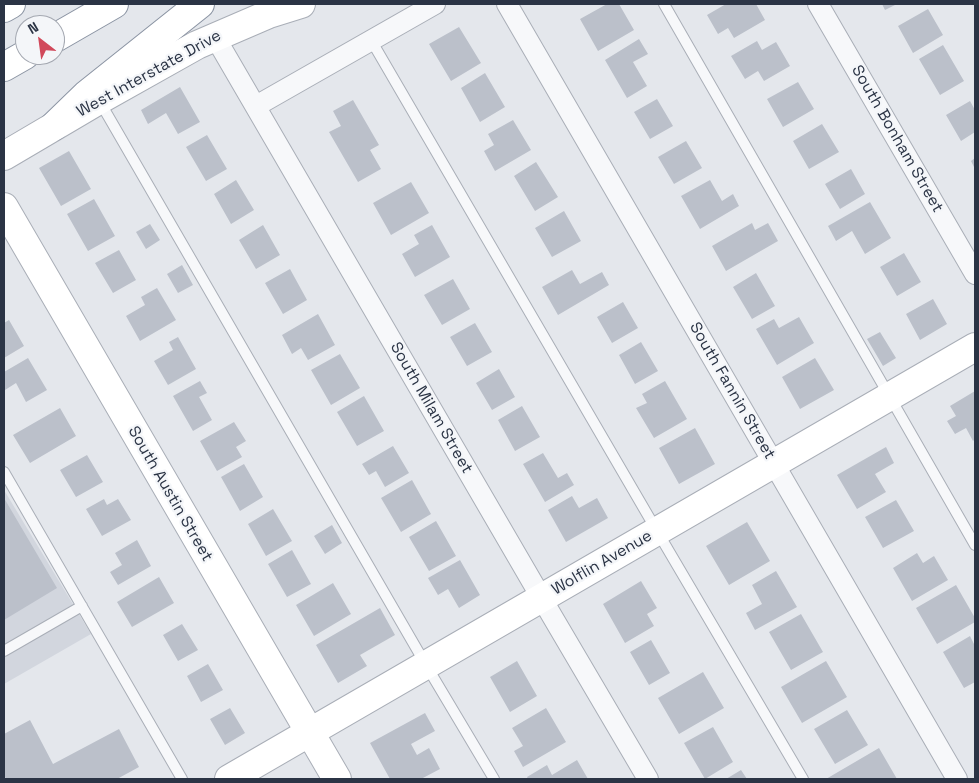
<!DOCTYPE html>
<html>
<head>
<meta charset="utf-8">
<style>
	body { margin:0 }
	#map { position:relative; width:979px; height:783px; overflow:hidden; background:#e4e7ec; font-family:"Space Grotesk",sans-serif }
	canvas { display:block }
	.frame { position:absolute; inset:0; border:5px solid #2b3445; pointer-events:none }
	.north { position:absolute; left:15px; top:15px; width:50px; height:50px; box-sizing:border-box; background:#f4f6f9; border:1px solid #a4a8b1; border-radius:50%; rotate:330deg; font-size:14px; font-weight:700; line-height:20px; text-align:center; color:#2b3445 }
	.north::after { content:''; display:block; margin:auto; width:18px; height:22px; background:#d1495b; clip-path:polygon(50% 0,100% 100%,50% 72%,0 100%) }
</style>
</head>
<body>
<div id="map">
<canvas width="979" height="783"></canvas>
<div class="frame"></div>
<div class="north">N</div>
</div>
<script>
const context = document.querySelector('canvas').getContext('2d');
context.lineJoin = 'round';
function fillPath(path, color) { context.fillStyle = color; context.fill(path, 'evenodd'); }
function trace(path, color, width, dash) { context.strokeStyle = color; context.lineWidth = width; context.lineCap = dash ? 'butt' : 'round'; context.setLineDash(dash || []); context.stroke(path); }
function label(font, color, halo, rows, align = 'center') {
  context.font = font + ' "Space Grotesk",sans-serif'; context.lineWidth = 4.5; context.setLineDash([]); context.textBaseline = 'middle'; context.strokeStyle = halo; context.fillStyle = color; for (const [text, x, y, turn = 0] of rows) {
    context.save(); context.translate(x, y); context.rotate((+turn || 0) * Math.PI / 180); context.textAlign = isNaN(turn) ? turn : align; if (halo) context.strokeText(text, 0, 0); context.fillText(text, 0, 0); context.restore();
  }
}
fillPath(new Path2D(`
	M4 490 91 634 4 684Z`), '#d2d6de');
fillPath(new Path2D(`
	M607 4H619L634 30 598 51 580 19Z
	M726 4H756L765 20 734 38 728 28 718 34 707 15Z
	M882 4H897L885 10Z
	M928 9 943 35 913 53 898 26Z
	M459 27 481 63 451 81 429 44Z
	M639 39 648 54 633 62 647 86 627 98 605 60Z
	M757 41 762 50 776 42 790 66 764 81 758 71 745 79 731 56Z
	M943 45 964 81 940 95 919 59Z
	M485 73 505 107 480 122 461 88Z
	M798 82 814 109 783 127 767 99Z
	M180 87 200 122 178 134 166 113 148 124 141 110Z
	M657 99 673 126 650 139 634 112Z
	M353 100 379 145 370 150 381 169 358 182 329 132 341 126 333 111Z
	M970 101 975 110V132L961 141 946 115Z
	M513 120 531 150 495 171 484 151 494 145 488 134Z
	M822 124 839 152 809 169 793 141Z
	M207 135 227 169 206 181 186 147Z
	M686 141 702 168 674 184 658 157Z
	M69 151 91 189 61 206 39 168Z
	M975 158V169L971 161Z
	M536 162 558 197 535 211 514 176Z
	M851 169 865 194 840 209 825 184Z
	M236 180 254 210 231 224 214 194Z
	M710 180 722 201 733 194 739 206 700 229 681 196Z
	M411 182 429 213 391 235 373 203Z
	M94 199 115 236 88 251 67 214Z
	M870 202 891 238 865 254 852 231 836 241 828 226Z
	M564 211 581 241 552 257 535 228Z
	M752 223 755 230 768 223 778 241 726 271 712 246Z
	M150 224 160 240 146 249 136 232Z
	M263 225 280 255 256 269 239 240Z
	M432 225 450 257 415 277 402 254 419 244 414 235Z
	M119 250 136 280 113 293 95 263Z
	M904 253 921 282 897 296 880 267Z
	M182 265 193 285 178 293 167 274Z
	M290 269 307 300 283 314 265 283Z
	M572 270 580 284 602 272 609 285 558 315 542 287Z
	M756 273 775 306 752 319 733 287Z
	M453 279 470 309 442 325 424 295Z
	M157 288 176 320 140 341 126 316 145 305 141 297Z
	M933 299 947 324 920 340 906 314Z
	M623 302 638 328 612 343 597 317Z
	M318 314 335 345 308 360 301 348 292 354 282 335Z
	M799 317 814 343 777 365 756 329 774 319 779 328Z
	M9 320 24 346 4 358V323Z
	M475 323 492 352 467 366 450 337Z
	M880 332 896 358 883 366 867 339Z
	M178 337 196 369 168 385 154 361 173 350 169 342Z
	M641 342 658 371 635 384 619 355Z
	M340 354 360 388 331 405 311 370Z
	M28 358 47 390 26 402 16 383 5 390 4 388V372Z
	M815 358 834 390 800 409 782 377Z
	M499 369 515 397 492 410 476 383Z
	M200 381 207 393 199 397 212 420 193 431 173 396Z
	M665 381 687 419 654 438 636 408 647 403 642 394Z
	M975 391V439L973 441 966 428 955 434 947 421 956 416 950 406Z
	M364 396 384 431 357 446 337 412Z
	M522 406 540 437 515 451 498 420Z
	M60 408 76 436 30 463 13 435Z
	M234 422 246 441 236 447 242 457 217 471 200 441Z
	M695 428 715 464 679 484 659 448Z
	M393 446 409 473 385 487 376 471 369 475 362 464Z
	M886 447 894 463 875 474 886 492 857 509 837 475Z
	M543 453 558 478 567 473 574 485 545 502 523 464Z
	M87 455 103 482 76 497 60 470Z
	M244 464 263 497 240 511 221 477Z
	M412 480 431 514 401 532 381 498Z
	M572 496 579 508 597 498 608 518 566 542 548 510Z
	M4 498 57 588 4 620Z
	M104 499 107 505 118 499 131 520 102 536 86 509Z
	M896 500 914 531 883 548 865 517Z
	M273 509 292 541 266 556 248 524Z
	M436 521 456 556 429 571 409 537Z
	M747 522 770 561 729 585 706 546Z
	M332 525 342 543 325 554 314 536Z
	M137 540 151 566 118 585 110 572 122 565 115 553Z
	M292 550 311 584 287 597 268 564Z
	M917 553 923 563 934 556 948 580 912 601 893 568Z
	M460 560 480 595 459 608 448 589 438 595 428 578Z
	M776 571 797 607 755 630 746 613 762 604 752 585Z
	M159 577 174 603 132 627 117 602Z
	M641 581 657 608 647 614 654 626 625 643 603 604Z
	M333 583 351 614 314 636 296 605Z
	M956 585 975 618V622L937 644 916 608Z
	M380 608 395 635 360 655 367 666 338 683 316 645Z
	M801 614 823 652 791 670 769 632Z
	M182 624 198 650 178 661 163 635Z
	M970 636 975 646V682L964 688 943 652Z
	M651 640 670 673 649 685 630 652Z
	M517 661 537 696 510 712 490 677Z
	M826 661 847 697 802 723 781 687Z
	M208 664 223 690 201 702 187 676Z
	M703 672 724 708 679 734 658 698Z
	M230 708 245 733 225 745 210 719Z
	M546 708 566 742 523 767 514 751 523 746 512 728Z
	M847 710 868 745 835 764 814 729Z
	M425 713 435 731 411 744 417 755 429 748 440 769 421 779H390L370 743Z
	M30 720 53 764 119 729 139 767 117 779H6L4 775V734Z
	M713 727 733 762 705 779 684 743Z
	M879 748 897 779H826Z
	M577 760 588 779H528L527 777 547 765 552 775Z
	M741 770 747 779H726Z`), '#bbc0ca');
const lane = new Path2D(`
	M664 4 975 545
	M371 40 657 531 803 779
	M100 102 426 665 494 779
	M4 472 182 779
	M4 651 82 606`);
const street = new Path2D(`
	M507 4 957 779
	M818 4 975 274
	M215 37 552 616 648 779
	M256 106 435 4`);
const secondary = new Path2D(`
	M4 156 99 100 197 45 269 14 301 4
	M4 207 337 779
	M229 779 975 347`);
const highway = new Path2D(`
	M4 8 11 4
	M55 38 114 4
	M4 67 25 55
	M54 126 86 95 200 4`);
trace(lane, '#a9aeb7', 12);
trace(street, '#a9aeb7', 22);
trace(secondary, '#a9aeb7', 30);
trace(highway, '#8b94a3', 30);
trace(lane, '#f7f8fa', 10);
trace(street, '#f7f8fa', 20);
trace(secondary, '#fff', 28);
trace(highway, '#fff', 28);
label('16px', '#2b3445', '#f4f6f9', [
	["West Interstate Drive",149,74,-29],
	["South Bonham Street",897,139,60],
	["South Fannin Street",732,391,60],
	["South Milam Street",431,408,60],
	["South Austin Street",170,494,60],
	["Wolflin Avenue",602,563,-30]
]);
</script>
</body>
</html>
